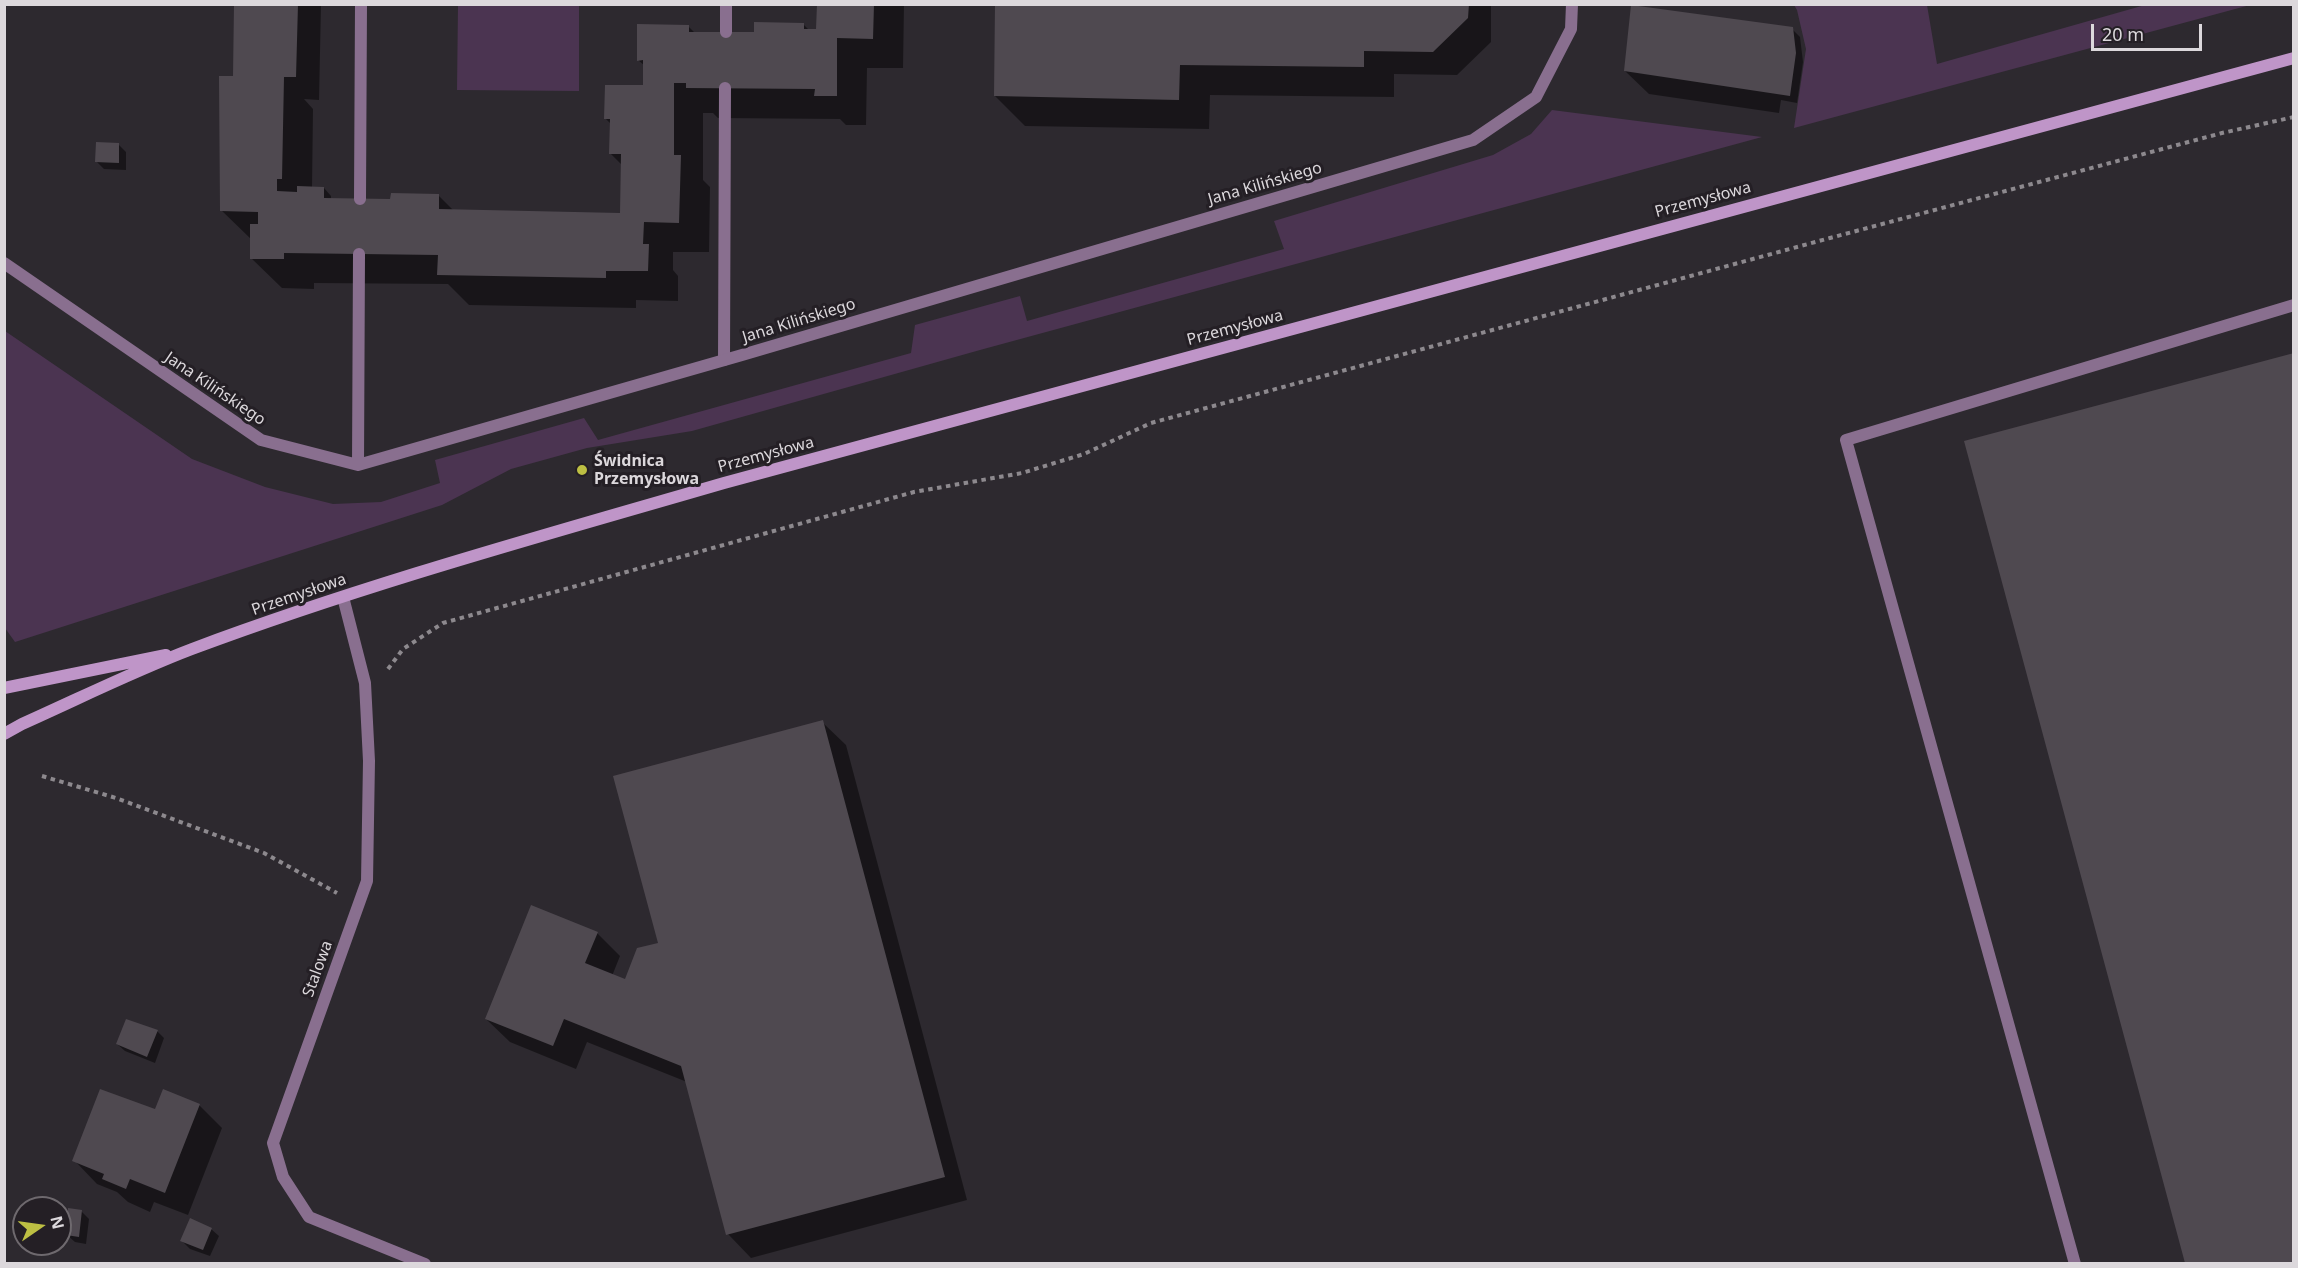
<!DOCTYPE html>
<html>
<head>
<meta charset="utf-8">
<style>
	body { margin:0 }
	#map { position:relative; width:2298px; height:1268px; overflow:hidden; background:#2d292f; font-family:"Noto Sans",sans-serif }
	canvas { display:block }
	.frame { position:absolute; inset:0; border:6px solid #dcd8dc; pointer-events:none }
	.north { position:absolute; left:12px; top:1196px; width:60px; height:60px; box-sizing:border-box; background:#241f25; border:2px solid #6e696e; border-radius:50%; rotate:77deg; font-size:16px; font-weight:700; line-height:24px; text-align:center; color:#dcd8dc }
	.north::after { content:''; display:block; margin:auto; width:21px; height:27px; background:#bdbf43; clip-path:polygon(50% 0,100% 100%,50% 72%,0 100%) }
	.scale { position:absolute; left:2091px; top:24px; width:111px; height:27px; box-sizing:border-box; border:3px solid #dcd8dc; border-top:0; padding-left:8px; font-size:18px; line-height:21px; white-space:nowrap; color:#dcd8dc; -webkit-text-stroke:4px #241f25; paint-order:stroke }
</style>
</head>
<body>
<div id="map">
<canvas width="2298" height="1268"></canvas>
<div class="frame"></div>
<div class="north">N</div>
<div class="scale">20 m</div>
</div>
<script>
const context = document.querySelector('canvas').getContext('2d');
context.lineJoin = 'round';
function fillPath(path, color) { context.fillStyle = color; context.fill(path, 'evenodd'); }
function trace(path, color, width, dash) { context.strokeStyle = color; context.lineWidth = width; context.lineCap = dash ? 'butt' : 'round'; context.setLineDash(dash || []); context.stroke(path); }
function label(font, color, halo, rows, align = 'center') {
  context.font = font + ' "Noto Sans",sans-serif'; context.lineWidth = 6; context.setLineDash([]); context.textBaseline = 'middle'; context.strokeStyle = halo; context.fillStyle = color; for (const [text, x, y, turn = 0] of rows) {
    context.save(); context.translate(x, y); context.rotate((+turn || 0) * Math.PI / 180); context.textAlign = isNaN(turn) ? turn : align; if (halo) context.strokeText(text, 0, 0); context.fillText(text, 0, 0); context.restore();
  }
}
fillPath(new Path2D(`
	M458 5H579V91L457 90Z
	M1794 5H1927L1937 64 2145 5H2250L1794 128 1806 49 1797 10Z
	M1552 110 1762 137 980 350 692 431 587 448 511 469 442 505 15 642 5 628V331L192 459 265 487 333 504 381 502 440 483 435 460 584 418 598 440 911 353 915 325 1020 296 1027 321 1284 249 1274 221 1493 155 1531 134Z`), '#4b3451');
fillPath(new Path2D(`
	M236 4H321L319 100 304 99 313 109 312 188H324L331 196V200L392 201 438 195 454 211 621 215 622 165 610 153 611 124 605 118 645 87V66L638 60 688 26 695 33 755 34 803 24 810 31H818V4H904L903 68H867L866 125H846L840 119 718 118 713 113H703V180L710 187 709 252H673V270L678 276V301L636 300V308L469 305 448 284 314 283V289L282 288 251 258 252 240 221 210 235 78Z
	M997 4H1491V42L1457 75 1394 74V97L1210 95 1209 129 1025 126 995 96Z
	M1792 29 1800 37 1803 62 1797 103 1781 100 1779 113 1649 94 1625 71Z
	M119 145 126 152V170L104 169 97 162Z
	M2294 355V1264H2187L1966 442Z
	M822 722 846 745 967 1200 751 1258 728 1234 687 1082 587 1042 576 1069 510 1042 486 1019 597 933 620 956 612 976 626 981 659 944Z
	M157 1031 164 1038 155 1063 125 1051 117 1044Z
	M199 1105 222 1128 188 1215 154 1202 150 1212 128 1202 117 1192 97 1184 74 1160 156 1111Z
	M81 1211 89 1219 86 1244 75 1242 67 1235Z
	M211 1229 219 1236 210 1256 190 1249 182 1241Z`), '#0007');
fillPath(new Path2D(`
	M234 4H298L296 77H284L282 179H277V191L297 192V186L324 187V198L390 199 391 193 439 194V209L620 213 621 154H609L610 119H604L605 85H643V60L637 61V24L689 25V32H754V22L804 23V29H816L817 4H874L873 39 837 38V96H814L815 89 686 88V83H674V155H681L679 223 644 222 643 244H649L648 271H606V278L437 275 438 255 284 253V259H250V224H258V212L220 211 219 76H233Z
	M995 4H1469L1468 18 1433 52 1364 51V67L1180 65 1179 100 994 96Z
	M1631 5 1793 27 1796 53 1790 96 1624 71Z
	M96 142 119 143V163L95 162Z
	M2294 353V1263H2185L1964 441Z
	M823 720 945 1177 726 1235 681 1066 564 1019 553 1046 485 1019 531 905 598 932 585 963 625 979 637 948 658 943 613 776Z
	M126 1019 158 1030 147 1057 116 1044Z
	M100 1089 155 1109 163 1089 200 1104 165 1193 130 1179 126 1189 102 1179 104 1174 72 1161Z
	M68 1208 82 1210 79 1237 66 1235Z
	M190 1218 212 1228 203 1250 180 1241Z`), '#4f4950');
trace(new Path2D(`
	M388 669 403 649 443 623 914 492 1022 473 1084 454 1151 423 1830 238 2222 133 2294 117
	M42 776 116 798 264 853 337 893`), '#8d898e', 4, [4.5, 4.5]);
trace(new Path2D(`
	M726 32V4
	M360 199 361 4
	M724 360 725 88
	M2075 1264 1846 440 2294 305`), '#896f8f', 12);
trace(new Path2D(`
	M4 263 261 440 358 465 742 355 1473 140 1536 97 1571 29 1572 4
	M358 465 359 254
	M343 597 365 683 369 761 367 881 273 1143 283 1177 309 1217 425 1264`), '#896f8f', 12);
trace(new Path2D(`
	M4 688 166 655
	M4 734 22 724C78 699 134 671 192 649 366 584 545 535 724 483L2294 58`), '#bf95c8', 12);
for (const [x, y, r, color] of [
	[582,470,6,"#bdbf43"]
]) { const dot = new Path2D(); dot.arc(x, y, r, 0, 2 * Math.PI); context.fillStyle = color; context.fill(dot); trace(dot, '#241f25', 2); }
label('16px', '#dcd8dc', '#241f25', [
	["Jana Kilińskiego",1265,184,-16],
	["Przemysłowa",1703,200,-15],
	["Jana Kilińskiego",799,321,-17],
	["Przemysłowa",1235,328,-15],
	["Jana Kilińskiego",215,389,34],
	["Przemysłowa",766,455,-15],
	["Przemysłowa",299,595,-19],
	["Stalowa",318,969,-70]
]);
label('bold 16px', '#dcd8dc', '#241f25', [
	["Świdnica",594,461],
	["Przemysłowa",594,479]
], 'left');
</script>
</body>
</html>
